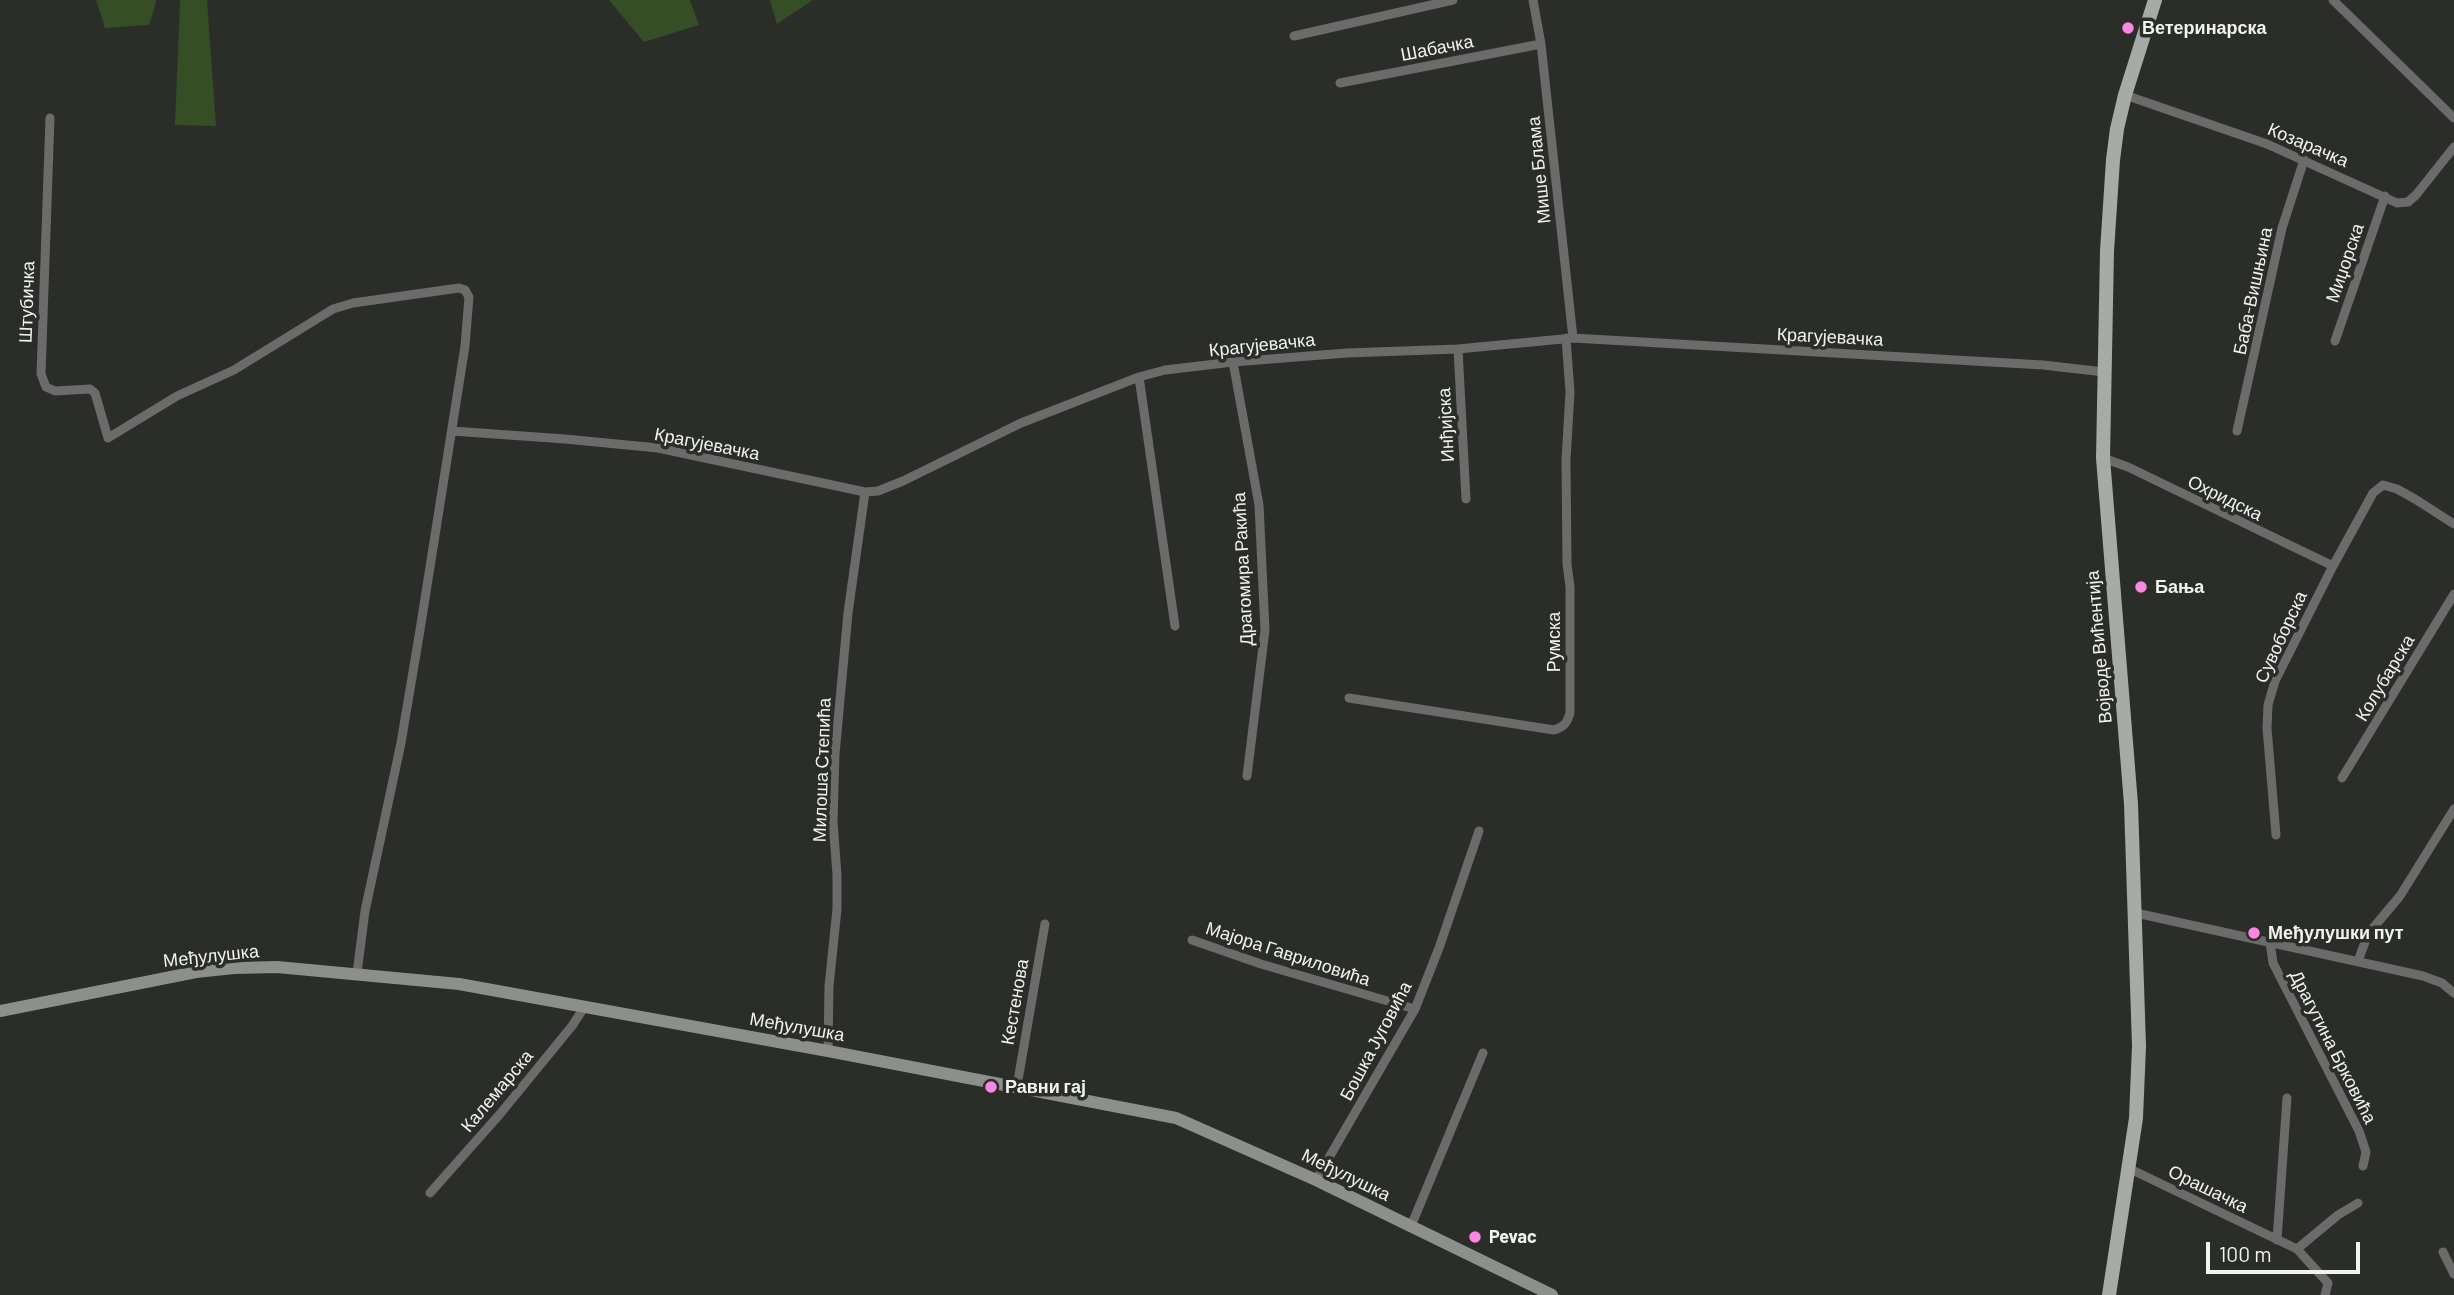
<!DOCTYPE html>
<html>
<head>
<meta charset="utf-8">
<style>
	body { margin:0 }
	#map { position:relative; width:2454px; height:1295px; overflow:hidden; background:#2b2d29; font-family:Barlow,sans-serif }
	canvas { display:block }
	.scale { position:absolute; left:2206px; top:1242px; width:154px; height:32px; box-sizing:border-box; border:4px solid #f1f3f0; border-top:0; padding-left:9px; font-size:21px; line-height:24px; white-space:nowrap; color:#f1f3f0; -webkit-text-stroke:5px #2b2d29; paint-order:stroke }
</style>
</head>
<body>
<div id="map">
<canvas width="2454" height="1295"></canvas>
<div class="scale">100 m</div>
</div>
<script>
const context = document.querySelector('canvas').getContext('2d');
context.lineJoin = 'round';
function fillPath(path, color) { context.fillStyle = color; context.fill(path, 'evenodd'); }
function trace(path, color, width, dash) { context.strokeStyle = color; context.lineWidth = width; context.lineCap = dash ? 'butt' : 'round'; context.setLineDash(dash || []); context.stroke(path); }
function label(font, color, halo, rows, align = 'center') {
  context.font = font + ' Barlow,sans-serif'; context.lineWidth = 7; context.setLineDash([]); context.textBaseline = 'middle'; context.strokeStyle = halo; context.fillStyle = color; for (const [text, x, y, turn = 0] of rows) {
    context.save(); context.translate(x, y); context.rotate((+turn || 0) * Math.PI / 180); context.textAlign = isNaN(turn) ? turn : align; if (halo) context.strokeText(text, 0, 0); context.fillText(text, 0, 0); context.restore();
  }
}
fillPath(new Path2D(`
	M96 0H156V3L149 25 105 28Z
	M180 0H207L216 126 175 125Z
	M609 0H690L699 25 644 42Z
	M770 0H813L777 24Z`), '#364e26');
trace(new Path2D(`
	M1533 0 1541 44 1573 338
	M2333 0 2454 118
	M1294 36 1453 0
	M1340 83 1541 44
	M2125 95 2267 144 2397 203 2408 202 2416 195 2454 147
	M50 118 41 374 46 387 55 391 90 389 95 393 108 438 177 396 234 370 333 309 353 303 459 288 465 290 469 297 465 346 420 630 401 743 365 911 357 973
	M2335 341 2385 196
	M1458 349 1466 499
	M1233 362 1259 505 1265 630 1247 776
	M1139 377 1175 626
	M452 431 565 439 658 448 865 492 878 491 903 481 1021 423 1139 377 1165 370 1233 362 1347 353 1458 349 1573 338 2043 365 2104 372
	M2237 431 2282 228 2304 160
	M2103 458 2128 467 2333 566
	M1349 698 1554 730C1564 727 1567 723 1570 713V587L1567 564 1566 460 1570 392 1566 338
	M2342 778 2454 594
	M2276 835 2267 728 2268 705 2275 681 2333 566 2373 493 2383 485 2397 489 2415 499 2454 524
	M2136 913 2423 976 2442 983 2454 993
	M1192 940 1261 964 1415 1009
	M2270 942 2273 963 2359 1131 2366 1152 2363 1166
	M2358 961 2368 934 2400 896 2454 809
	M828 1051 829 986 837 909V875L833 821 835 754 848 613 865 492
	M1017 1086 1045 924
	M2128 1168 2297 1249 2328 1283 2325 1295
	M1316 1180 1415 1009 1439 948 1479 831
	M430 1193 500 1114 572 1026 585 1006
	M1411 1226 1483 1053
	M2277 1240 2287 1098
	M2297 1249 2338 1215 2358 1203
	M2443 1252 2454 1274`), '#6a6b6a', 9);
trace(new Path2D(`
	M0 1011 196 972 234 968 277 967 459 984 828 1051 1176 1118 1316 1180 1552 1295`), '#8d8f8c', 12);
trace(new Path2D(`
	M2109 1295 2136 1118 2139 1046 2131 804 2103 458 2107 251 2113 160 2117 129 2125 95 2155 0`), '#a8aaa7', 14);
for (const [x, y, r, color] of [
	[2128,28,7,"#fc86e3"],
	[2141,587,7,"#fc86e3"],
	[2254,933,7,"#fc86e3"],
	[991,1087,7,"#fc86e3"],
	[1475,1237,7,"#fc86e3"]
]) { const dot = new Path2D(); dot.arc(x, y, r, 0, 2 * Math.PI); context.fillStyle = color; context.fill(dot); trace(dot, '#2b2d29', 2.5); }
label('bold 18px', '#f1f3f0', '#2b2d29', [
	["Ветеринарска",2142,28],
	["Бања",2155,587],
	["Међулушки пут",2268,933],
	["Равни гај",1005,1087],
	["Pevac",1489,1237]
], 'left');
label('18px', '#f1f3f0', '#2b2d29', [
	["Шабачка",1437,48,-11],
	["Козарачка",2308,145,23],
	["Мише Блама",1539,170,-96],
	["Миџорска",2345,263,-71],
	["Баба-Вишњина",2253,291,-78],
	["Штубичка",27,302,-88],
	["Крагујевачка",1830,337,3],
	["Крагујевачка",1262,345,-6],
	["Инђијска",1446,425,-93],
	["Крагујевачка",707,444,11],
	["Охридска",2225,498,26],
	["Драгомира Ракића",1243,569,-93],
	["Сувоборска",2281,637,-65],
	["Румска",1554,642,-90],
	["Војводе Вићентија",2099,647,-95],
	["Колубарска",2385,678,-59],
	["Милоша Степића",822,770,-88],
	["Мајора Гавриловића",1288,954,18],
	["Међулушка",211,956,-6],
	["Кестенова",1015,1002,-80],
	["Међулушка",797,1027,10],
	["Бошка Југовића",1376,1041,-62],
	["Драгутина Брковића",2333,1047,63],
	["Калемарска",497,1091,-50],
	["Међулушка",1346,1175,26],
	["Орашачка",2208,1189,26]
]);
</script>
</body>
</html>
